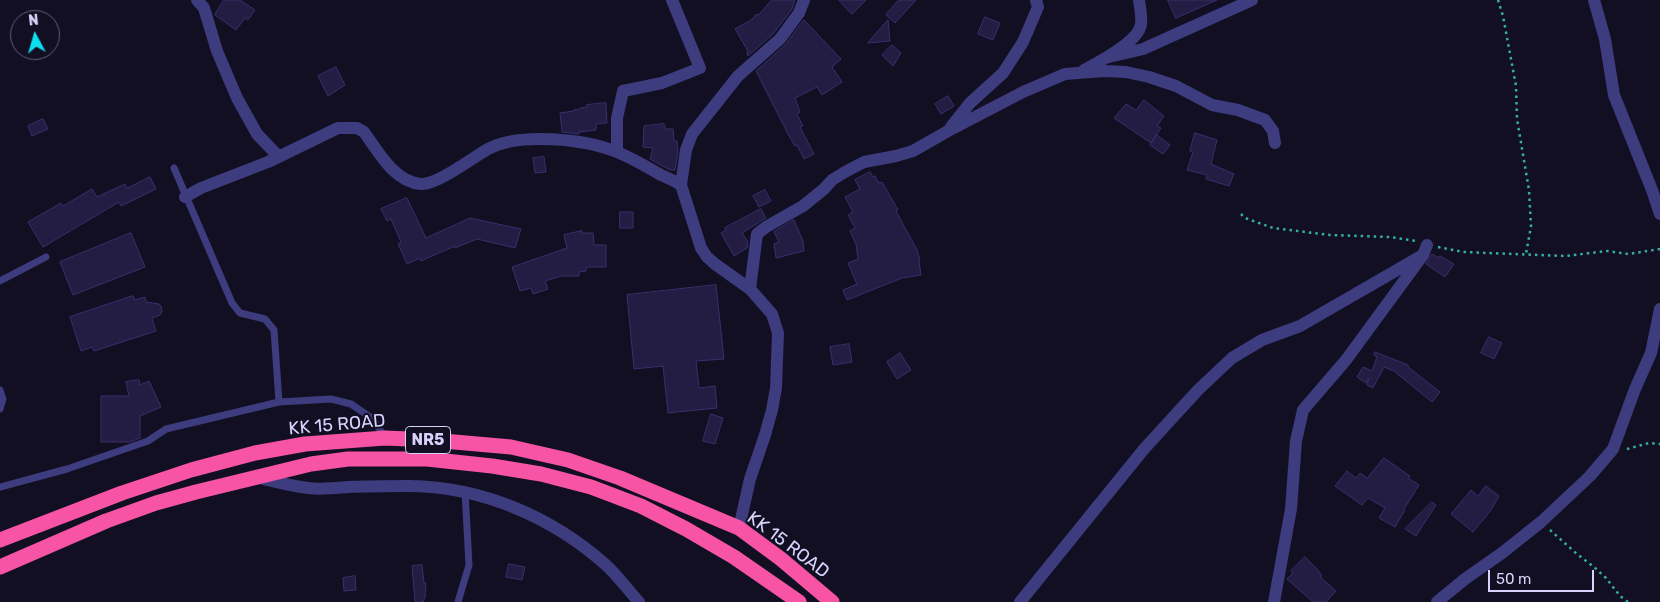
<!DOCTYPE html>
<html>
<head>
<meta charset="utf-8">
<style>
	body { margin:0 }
	#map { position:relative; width:1660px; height:602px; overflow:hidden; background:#120f23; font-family:Rubik,sans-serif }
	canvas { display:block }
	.north { position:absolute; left:10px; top:10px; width:50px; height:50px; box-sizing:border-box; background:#120f23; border:1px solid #615d7a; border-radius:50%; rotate:354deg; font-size:14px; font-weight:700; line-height:20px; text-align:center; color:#d7d3fd }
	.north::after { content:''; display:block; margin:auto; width:18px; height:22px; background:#0cdff0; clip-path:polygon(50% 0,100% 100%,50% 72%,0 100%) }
	.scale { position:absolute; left:1488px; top:570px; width:106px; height:22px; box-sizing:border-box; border:2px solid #d7d3fd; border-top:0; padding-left:6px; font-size:15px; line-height:18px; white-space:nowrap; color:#d7d3fd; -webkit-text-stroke:4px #120f23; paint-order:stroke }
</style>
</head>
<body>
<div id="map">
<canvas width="1660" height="602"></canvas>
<div class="north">N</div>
<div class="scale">50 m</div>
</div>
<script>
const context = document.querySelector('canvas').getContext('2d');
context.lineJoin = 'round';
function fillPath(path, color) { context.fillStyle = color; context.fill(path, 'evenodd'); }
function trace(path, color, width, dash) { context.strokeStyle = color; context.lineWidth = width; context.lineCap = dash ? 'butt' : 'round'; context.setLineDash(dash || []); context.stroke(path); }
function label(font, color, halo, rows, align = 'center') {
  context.font = font + ' Rubik,sans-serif'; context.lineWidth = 4; context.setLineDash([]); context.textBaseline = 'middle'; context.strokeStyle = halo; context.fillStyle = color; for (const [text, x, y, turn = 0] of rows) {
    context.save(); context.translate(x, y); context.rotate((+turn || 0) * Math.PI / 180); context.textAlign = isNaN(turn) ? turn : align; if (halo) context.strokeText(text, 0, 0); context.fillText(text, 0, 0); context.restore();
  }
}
const building = new Path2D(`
	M224 0H240L255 10 248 20 245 18 236 30 215 15Z
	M772 0H795L792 9 774 33 748 56 747 53 748 51 735 29 751 20 757 14 758 15Z
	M839 0H866L852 14Z
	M899 0H916L895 23 886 15Z
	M1168 0H1217L1176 18Z
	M985 17 1000 23 993 40 978 34Z
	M804 20 841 59 832 67 842 82 822 95 817 87 795 98 800 112 797 114 803 126 800 127 814 154 804 159 797 145 795 146 788 134 756 71 785 45Z
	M888 20 890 41 868 43Z
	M892 45 901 53 893 66 882 55Z
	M336 67 345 85 328 96 318 76Z
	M948 96 954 106 941 114 935 104Z
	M1144 100 1164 116 1157 126 1161 128 1151 143 1114 118 1126 104 1136 110Z
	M606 103 607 123 596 124V130L579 132V134L562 132 560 113 574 111V110L580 109V108L587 107V105Z
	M43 119 48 129 32 136 28 126Z
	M664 124 666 129H673L674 141H677L678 152 675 170H670L650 159 653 148 643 147 644 126Z
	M1195 133 1217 140 1211 164 1234 174 1229 186 1206 179 1207 175 1187 170 1193 152 1190 151Z
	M1157 135 1170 145 1163 154 1150 145Z
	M544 157 546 172 535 173 533 158Z
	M870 172 873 177 875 176 879 183 882 182 898 210 896 211 917 250 920 260 919 261 921 275 902 278 847 300 843 290 857 284 848 263 858 259 856 244 850 231 855 228 848 215 853 212 845 197 860 189 855 180Z
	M150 177 156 189 121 206 119 202 43 247 28 222 61 203 63 206 92 189 97 197 125 184 127 188Z
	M765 190 771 201 759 207 753 196Z
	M407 198 426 238 470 218 521 229 515 248 477 239 455 248V246L421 261 420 258 407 264 398 244 401 242 391 219 387 221 381 209Z
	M761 209 766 218 742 233 748 242 747 248 734 256 721 233 726 230 725 228Z
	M620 212H633V228H620Z
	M794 220 803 241 804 251 776 258 774 244 779 242 774 232Z
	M582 231V233H593L594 245H606V267H586V271L579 272V276H561L545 281 548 289 533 294 531 288 520 291 512 267 567 248 564 235Z
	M131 233 145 267 73 295 60 262Z
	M1432 254 1439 258 1440 256 1454 264 1445 277 1426 264Z
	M716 285 724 359 696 361 699 388 715 386 717 408 668 413 663 366 634 369 627 295Z
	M133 296 135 300 145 297 146 302 159 304 161 306 162 312 160 315 152 318 156 331 94 351 92 347 81 351 70 317Z
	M1489 337 1502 343 1494 359 1481 353Z
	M849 344 852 362 833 365 830 347Z
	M1375 352 1408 365V367L1440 392 1432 402 1394 371 1384 367 1373 388 1367 385 1369 378 1366 383 1357 377 1363 367 1372 371 1377 357 1374 355Z
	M900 353 911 370 897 379 887 362Z
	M139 380 140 385 149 381 161 407 140 416V438L130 442H101V396H129L126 382Z
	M711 414 723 418 715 444 703 441Z
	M1384 458 1410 476 1408 478 1419 485 1404 509 1405 510 1395 527 1379 518 1385 508 1368 498 1362 505 1335 486 1347 471 1356 478 1360 473 1367 478Z
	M1486 486 1499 496 1491 510 1473 532 1451 514 1471 490 1478 496Z
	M1432 502 1436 505 1416 536 1405 529Z
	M1305 557 1318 570 1322 576 1320 577 1336 591 1326 602H1313L1287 579 1293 573 1291 571Z
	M509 564 525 567 522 580 506 577Z
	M422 565 424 583H426L425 598 424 599 423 602H415L412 566Z
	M355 576 356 590 344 591 343 578Z`);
fillPath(building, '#231c43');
trace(building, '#3a2f6d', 1);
trace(new Path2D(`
	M1498 0 1503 16 1516 86 1517 119 1529 190 1531 226 1526 254
	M1241 214 1245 218 1273 228 1330 235 1390 237 1416 241
	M1438 247 1463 252 1565 256 1607 251 1628 254 1660 249
	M1627 449 1649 443 1660 444
	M1550 530 1577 554 1594 567 1606 578 1620 596 1628 602`), '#35afa4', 2.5, [2.5, 4]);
trace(new Path2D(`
	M174 168 232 303 240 313 265 319 274 330 279 402
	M0 281 46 257
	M0 390 3 399 0 409
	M0 487 67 469 148 441 166 429 279 402 331 399 351 404 373 419 385 438
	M458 602 469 565 465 491`), '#3d3c7f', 7);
trace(new Path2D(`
	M197 0 204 8 217 51 237 98 257 134 279 157
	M1594 0 1605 39 1614 95 1652 190 1660 214
	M1109 57 1143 49 1252 0
	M1084 70C1099 62 1139 42 1141 24 1142 16 1140 8 1139 0
	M951 127 970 103 1003 73 1023 42 1038 7 1036 0
	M617 152V118L623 91 662 83 700 68 672 0
	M681 185 686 150 692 134 738 76 780 39 799 13 804 0
	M185 197 201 188 268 162 338 128H357L364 132C378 151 394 182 421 184 437 185 472 158 488 149 519 132 585 139 617 152 632 158 647 167 661 175 668 178 675 181 681 185L701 248 707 257 715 264 750 289 772 314 778 333 776 388 772 410 765 435 750 479 739 528
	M750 289 757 234 766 227 803 206 824 189 832 180 845 172 864 162 896 156 913 151 948 131 1023 92 1065 74 1104 71 1126 72 1149 77 1176 86 1212 105 1238 110 1265 120 1273 131 1275 143
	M260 478C276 482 291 486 308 488 321 490 336 488 349 487 370 486 390 486 410 486 483 487 552 517 606 565 618 576 628 590 639 602
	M1020 602 1144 449 1198 390 1232 358 1262 340 1300 326 1423 255
	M1274 602 1291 509 1296 441 1303 410 1346 360 1423 255 1427 245
	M1437 602 1465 579 1502 553 1541 522 1590 476 1613 449 1635 389 1651 353 1660 309`), '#3d3c7f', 12);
trace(new Path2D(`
	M0 540 122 493 191 470 255 453 305 444 385 438 432 440 511 447 568 460 620 478 739 528 781 559 832 602
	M0 567 106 521 156 503 196 492 311 464 348 459H427L492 466 541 474 591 487 641 506 686 529 734 557 799 602`), '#f754a6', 15);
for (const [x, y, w] of [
	[428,440,45]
]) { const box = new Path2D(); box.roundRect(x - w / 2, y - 13.5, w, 27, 4); context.fillStyle = '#120f23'; context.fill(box); trace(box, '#d7d3fd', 1); }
label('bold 16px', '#d7d3fd', null, [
	["NR5",428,440]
]);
label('18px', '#d7d3fd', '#120f23', [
	["KK 15 ROAD",337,425,-5],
	["KK 15 ROAD",788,545,37]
]);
</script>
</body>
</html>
